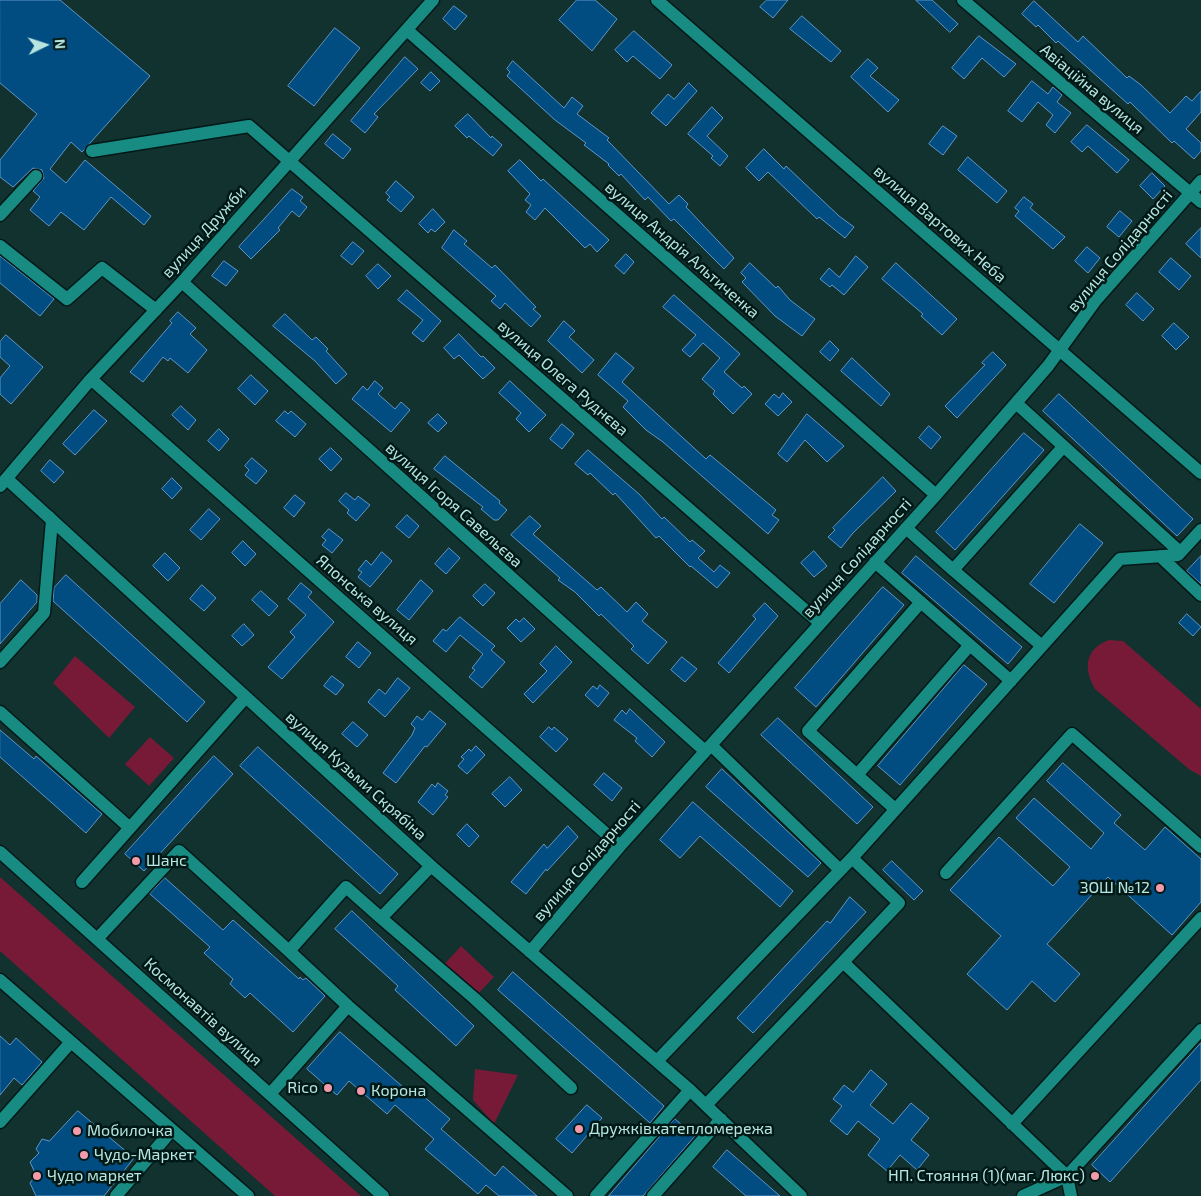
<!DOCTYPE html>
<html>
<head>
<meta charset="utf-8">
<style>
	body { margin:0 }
	#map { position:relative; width:1201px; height:1196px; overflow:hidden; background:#12322f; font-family:"Exo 2",sans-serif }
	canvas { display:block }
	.north { position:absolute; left:20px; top:20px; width:50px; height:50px; -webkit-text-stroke:4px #001917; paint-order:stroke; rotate:86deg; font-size:14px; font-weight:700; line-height:20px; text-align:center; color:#b7e5df }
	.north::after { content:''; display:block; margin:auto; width:18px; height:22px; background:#b7e5df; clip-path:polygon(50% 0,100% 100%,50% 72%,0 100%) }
</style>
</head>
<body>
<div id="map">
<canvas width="1201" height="1196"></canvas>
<div class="north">N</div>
</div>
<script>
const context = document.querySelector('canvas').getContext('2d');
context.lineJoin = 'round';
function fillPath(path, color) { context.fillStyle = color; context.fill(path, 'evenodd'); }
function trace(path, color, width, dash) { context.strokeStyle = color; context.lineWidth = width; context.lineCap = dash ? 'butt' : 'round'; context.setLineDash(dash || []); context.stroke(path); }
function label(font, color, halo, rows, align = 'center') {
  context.font = font + ' "Exo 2",sans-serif'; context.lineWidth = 5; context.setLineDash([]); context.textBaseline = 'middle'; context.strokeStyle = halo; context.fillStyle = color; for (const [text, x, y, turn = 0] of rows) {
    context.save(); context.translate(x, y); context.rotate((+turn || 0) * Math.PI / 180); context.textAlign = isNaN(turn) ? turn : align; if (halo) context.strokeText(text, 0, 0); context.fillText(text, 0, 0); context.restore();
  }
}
fillPath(new Path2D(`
	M1109 640 1123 641 1201 709V776L1190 770 1095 689C1083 668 1085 649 1109 640Z
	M75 656 135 707 109 738 53 683Z
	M150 737 174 758 149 786 125 764Z
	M0 877 361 1196H275L0 951Z
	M461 946 494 977 474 998 440 969Z
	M475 1069 518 1075 494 1124 473 1100Z`), '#761a37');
const building = new Path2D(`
	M0 0H60L150 76 82 152 71 142 50 169 66 183 85 160 151 216 144 225 111 197 84 230 61 212 49 226 30 210 40 197 33 191 44 178 42 170 33 168 13 187 0 177V160L37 114 0 83Z
	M577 0H595L617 19 592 51 559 20Z
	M767 0H788L773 18 760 7Z
	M916 0H932L958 24 950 32Z
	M1034 1 1078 42 1083 36 1127 78 1129 76 1141 85 1170 113 1186 96 1192 101 1201 91V112L1186 129 1201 143V151L1194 159 1174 141 1172 143 1130 102 1128 104 1058 41 1056 43 1038 25 1036 27 1022 14Z
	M454 6 467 16 455 30 443 19Z
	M802 16 841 51 831 62 790 29Z
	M335 28 360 48 314 106 288 86Z
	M634 31 672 65 660 79 633 56 627 62 615 50Z
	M979 36 1016 64 1004 77 982 58 964 79 952 68Z
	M405 57 418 69 374 114 378 117 365 133 351 121Z
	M868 59 878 68 870 76 899 100 888 112 851 77Z
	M513 61 564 108 572 97 583 106 577 114 609 138 607 140 669 204 679 195 688 204 686 207 734 258 724 269 674 219 671 221 648 197 645 200 621 174 619 176 608 165 609 164 584 145 586 143 555 120 507 76 510 72 507 69Z
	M431 72 440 81 430 91 421 83Z
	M1032 81 1048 94 1053 87 1062 95 1057 102 1071 113 1055 133 1046 125 1053 115 1038 102 1022 122 1008 111Z
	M689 83 697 91 666 126 651 113 668 94 674 99Z
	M712 107 723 118 707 136 728 156 720 166 711 158 713 156 688 134Z
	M468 114 491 138 492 136 502 145 493 156 469 136 467 138 455 126Z
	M1087 125 1129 160 1117 173 1088 146 1082 152 1071 142Z
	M943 126 957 136 943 155 929 144Z
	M333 134 351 149 343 159 325 144Z
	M764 149 784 169 786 166 839 216 854 227 845 238 819 217 817 219 768 172 759 181 746 168Z
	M968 157 1007 191 997 203 958 170Z
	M520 160 541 181 543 179 609 240 597 252 590 244 585 248 545 208 535 220 526 212 531 205 525 200 530 194 508 171Z
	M1152 173 1165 186 1153 199 1140 186Z
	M396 181 414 197 401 212 387 200 390 197 386 193Z
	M292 189 303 197 300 201 307 207 299 217 292 211 278 228 280 230 251 259 239 247Z
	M1024 197 1033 204 1030 208 1065 237 1053 249 1015 216 1019 211 1015 208Z
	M433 209 445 222 435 232 431 229 428 233 419 224Z
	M1120 211 1132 221 1119 237 1107 227Z
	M1201 228V258L1186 244Z
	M454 230 467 241 464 244 492 268 495 265 536 307 533 309 541 316 531 327 505 303 500 309 491 301 496 296 442 248Z
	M353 242 364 251 352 265 341 256Z
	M1087 247 1100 258 1088 273 1075 261Z
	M626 254 634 262 624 274 615 266Z
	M0 256 54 299 40 316 0 283Z
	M856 256 868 267 844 295 832 285 830 287 820 279 829 268 839 277Z
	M1171 258 1191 276 1179 290 1159 272Z
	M224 261 238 271 226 286 212 276Z
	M750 263 776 288 778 286 790 300 815 319 802 336 775 316 742 282 746 278 741 273Z
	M896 263 957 319 942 335 921 316 923 314 882 279Z
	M378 264 391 276 378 289 366 276Z
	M407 290 441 321 423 342 412 333 423 320 398 300Z
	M1137 293 1154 309 1143 321 1126 305Z
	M674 295 740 354 724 372 742 388 744 386 752 394 733 414 713 394 715 391 702 379 720 358 703 343 690 357 682 350 696 335 663 307Z
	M178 312 196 328 190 334 207 350 188 373 170 358 168 361 163 357 143 382 130 372 172 323 170 321Z
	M285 314 312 340 316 337 328 349 326 351 347 374 336 384 315 361 273 326Z
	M564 321 575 331 569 337 594 360 582 373 548 341Z
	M1174 323 1189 337 1176 350 1162 336Z
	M459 334 481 357 483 356 495 368 483 379 459 355 454 359 444 348Z
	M6 335 43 367 11 404 0 394V378L10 366 0 357V342Z
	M830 341 839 350 830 361 820 352Z
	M993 352 1006 365 957 418 945 406 985 365 982 363Z
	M616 353 634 368 622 382 706 459 710 455 776 510 772 515 779 520 768 534 663 442 646 430 623 407 628 401 598 375Z
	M852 358 890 394 881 406 841 371Z
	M251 375 268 391 255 405 238 389Z
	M375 381 383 388 378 394 395 409 401 402 410 410 391 432 352 399 363 386 367 390Z
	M510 381 546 415 529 432 516 419 521 413 499 393Z
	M783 393 792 402 778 416 765 404 774 394 779 398Z
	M1059 394 1193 519 1177 536 1043 411Z
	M181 406 196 420 188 430 172 415Z
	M94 410 107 421 75 455 63 444Z
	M285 411 288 414 291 411 306 424 295 437 276 421Z
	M438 414 447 423 438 432 428 423Z
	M807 414 844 446 827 462 805 440 787 462 778 454Z
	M562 424 574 434 562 449 550 439Z
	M929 426 941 437 931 449 919 438Z
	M219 429 229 439 219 451 208 441Z
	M1024 433 1044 450 955 550 936 532Z
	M331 448 342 459 331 471 319 459Z
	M588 450 639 494 662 519 664 517 690 542 692 540 705 551 698 558 714 572 720 565 730 573 717 588 691 566 690 567 659 536 656 538 615 493 613 495 590 473 588 475 575 464Z
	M445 456 500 501 499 503 507 510 498 520H494L481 509 483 507 434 469Z
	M252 458 267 471 256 484 245 475 249 470 245 466Z
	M50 460 64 472 54 483 41 471Z
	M883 477 896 491 853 533 841 548 828 537 835 530 833 528Z
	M172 478 182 488 172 499 162 489Z
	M346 493 355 500 358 496 370 505 356 521 347 513 349 510 339 501Z
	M295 495 305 503 294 517 284 508Z
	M209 509 220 519 201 540 190 530Z
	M407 515 419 526 409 538 396 527Z
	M530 516 541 526 533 534 597 590 601 587 627 612 636 602 648 614 642 621 667 642 648 664 631 649 634 646 601 614 599 616 575 592 558 580 560 578 511 535Z
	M1080 524 1103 543 1054 603 1030 584Z
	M329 529 343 540 332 553 322 545 326 540 322 537Z
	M243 541 256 554 245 566 232 553Z
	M449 548 460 558 446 574 435 564Z
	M814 551 827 566 814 577 801 563Z
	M382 552 392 561 370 587 358 577 362 572 358 570 366 560 371 565Z
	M165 553 180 568 168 581 153 566Z
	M916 556 1022 647 1008 664 902 573Z
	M1201 556V584L1187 571Z
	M66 575 205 702 187 722 53 601 54 588Z
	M21 580 37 595V602L0 644V604Z
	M421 580 433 591 409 620 397 610Z
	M301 583 312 592 308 597 334 622 282 679 268 667 295 637 290 632 306 615 288 599Z
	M485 584 495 593 483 606 473 596Z
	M202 585 216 598 204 611 190 599Z
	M883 587 904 605 816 707 795 688Z
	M261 591 278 606 269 616 252 600Z
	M765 603 778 616 729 673 718 663 756 619 753 616Z
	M1187 614 1201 627 1193 636 1179 623Z
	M460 617 495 646 491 650 505 662 482 688 469 677 475 670 472 668 483 654 460 635 446 652 433 641 443 629 446 631Z
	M524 618 535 629 521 642 507 628 516 619 519 622Z
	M244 624 254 635 242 646 232 636Z
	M358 642 371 653 359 668 346 657Z
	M556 646 572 662 533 703 524 694 547 671 540 664Z
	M682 657 697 669 685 682 671 670Z
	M964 665 987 684 900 785 878 766Z
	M332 676 344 685 336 695 324 686Z
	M398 678 410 688 385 717 368 702 379 689 385 694Z
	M600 685 609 693 598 707 585 695 593 686 597 689Z
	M630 709 665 742 652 757 635 741 637 738 614 720 622 710 626 714Z
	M430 711 446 724 427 747 425 746 396 783 383 773 412 735 415 728 411 724 417 716 422 720Z
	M778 718 873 807 857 824 761 735Z
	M353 722 368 735 357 747 342 734Z
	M549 727 552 730 554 727 568 739 556 752 540 737Z
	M0 730 34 759 36 756 102 814 86 833 0 757Z
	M476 746 485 755 467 774 458 766 464 759 461 757 469 749 471 751Z
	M258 747 398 874 380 894 240 766Z
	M214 756 233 774 144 871 125 854Z
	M1063 763 1121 815 1114 823 1145 850 1165 827 1201 859V902L1172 935 1108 877 1047 944 1080 974 1055 1002 1032 981 1007 1010 967 974 1001 936 950 890 999 837 1053 886 1070 867 1016 818 1034 798 1091 849 1104 833 1047 781Z
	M722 769 821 863 808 877 706 787Z
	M604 773 622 788 612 801 594 785Z
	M510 777 522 790 505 807 492 794Z
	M438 783 448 791 445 795 448 797 433 815 418 802 432 784 435 787Z
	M693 802 793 891 780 907 700 836 680 858 660 840Z
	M467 824 479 836 469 847 457 835Z
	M568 826 578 837 547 871 546 869 526 894 511 882 544 844 547 848Z
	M892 861 923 891 914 900 883 870Z
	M165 878 223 930 233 920 299 979 300 977 303 980 306 978 325 996 293 1032 250 993 245 998 230 984 233 979 204 953 210 947 150 894Z
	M850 897 866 912 753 1033 737 1018 827 921 830 923Z
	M352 911 474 1026 456 1046 395 990 398 986 335 929Z
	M513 972 664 1106 650 1123 498 990Z
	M340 1032 411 1094 415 1089 450 1119 441 1129 495 1176 503 1166 537 1196H499L486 1185 478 1194 425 1149 434 1139 395 1105 387 1114 349 1081 337 1095 332 1091 307 1069Z
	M0 1036 10 1045 16 1038 42 1062 22 1085 14 1078 0 1095Z
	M1201 1043V1080L1110 1182 1092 1165Z
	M871 1070 887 1084 870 1105 893 1124 911 1103 929 1118 911 1140 929 1155 917 1170 900 1155 887 1171 868 1155 880 1139 858 1121 847 1135 830 1121 842 1106 833 1099 844 1085 853 1092Z
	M587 1105 602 1118 572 1153 556 1139Z
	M78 1111 134 1158 104 1196H36L30 1183 36 1175 30 1162 39 1153 36 1149 42 1139 49 1141Z
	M675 1119 695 1136 643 1196H609Z
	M727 1150 780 1196H746L713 1167Z`);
fillPath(building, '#014d81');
trace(building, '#5e96c8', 1);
const minor = new Path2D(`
	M657 0 1201 473
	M963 0 1201 202
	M407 30 936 495
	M92 151 249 126 820 623
	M0 215 36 176
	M0 246 67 299 102 268 156 310
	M182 282 705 751
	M91 379 620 846
	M1016 403 1180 552
	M7 479 431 866 690 1090 801 1196
	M0 486 91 379 182 282 433 0
	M906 528 953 570
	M1160 556 1201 595
	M875 562 1011 681
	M921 602 808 731 857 775 970 645
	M1042 646 953 570 1063 447
	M0 662 44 613 52 520 48 516
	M0 712 130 828
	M711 745 840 870
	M857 775 895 809
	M0 852 383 1196
	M431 866 381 918 474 998 571 1088
	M946 873 1072 734 1201 847
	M82 882 246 697
	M97 939 179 851 289 951 346 887 381 918
	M289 951 348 1006
	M530 952 620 846 936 495 1048 366 1096 300 1201 181
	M0 980 248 1196
	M657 1061 852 858
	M270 1094 348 1006 567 1196
	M706 1105 843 962
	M0 1122 71 1042
	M1012 1124 1201 918
	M116 1196 172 1130
	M596 1196 690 1090
	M653 1196 721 1119
	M1023 1196 1067 1176 1201 1030
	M1071 1196 1067 1176 843 962 899 903 852 858 1120 559 1178 555 1201 530`);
trace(minor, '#001917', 15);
trace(minor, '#188b83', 12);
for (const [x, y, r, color] of [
	[136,861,5,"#f39aab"],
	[1160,888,5,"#f39aab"],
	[328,1088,5,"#f39aab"],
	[361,1091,5,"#f39aab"],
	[579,1129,5,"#f39aab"],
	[77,1131,5,"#f39aab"],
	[84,1155,5,"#f39aab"],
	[37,1176,5,"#f39aab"],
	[1095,1176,5,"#f39aab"]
]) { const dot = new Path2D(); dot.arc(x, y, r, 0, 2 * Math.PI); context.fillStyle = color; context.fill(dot); trace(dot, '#001917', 2); }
label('16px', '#b7e5df', '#001917', [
	["Авіаційна вулиця",1092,89,40],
	["вулиця Вартових Неба",940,224,41],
	["вулиця Дружби",204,232,-48],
	["вулиця Андрія Альтиченка",682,250,41],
	["вулиця Солідарності",1120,251,-50],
	["вулиця Олега Руднєва",563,378,41],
	["вулиця Ігоря Савельєва",454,505,42],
	["вулиця Солідарності",857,558,-48],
	["Японська вулиця",367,600,41],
	["вулиця Кузьми Скрябіна",356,776,42],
	["вулиця Солідарності",587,861,-49],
	["Космонавтів вулиця",203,1012,42]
]);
label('16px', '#b7e5df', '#001917', [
	["Шанс",146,861],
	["ЗОШ №12",1150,888,"right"],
	["Rico",318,1088,"right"],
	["Корона",371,1091],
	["Дружківкатепломережа",589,1129],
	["Мобилочка",87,1131],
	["Чудо-Маркет",94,1155],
	["Чудо маркет",47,1176],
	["НП. Стояння (1)(маг. Люкс)",1085,1176,"right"]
], 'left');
</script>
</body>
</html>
